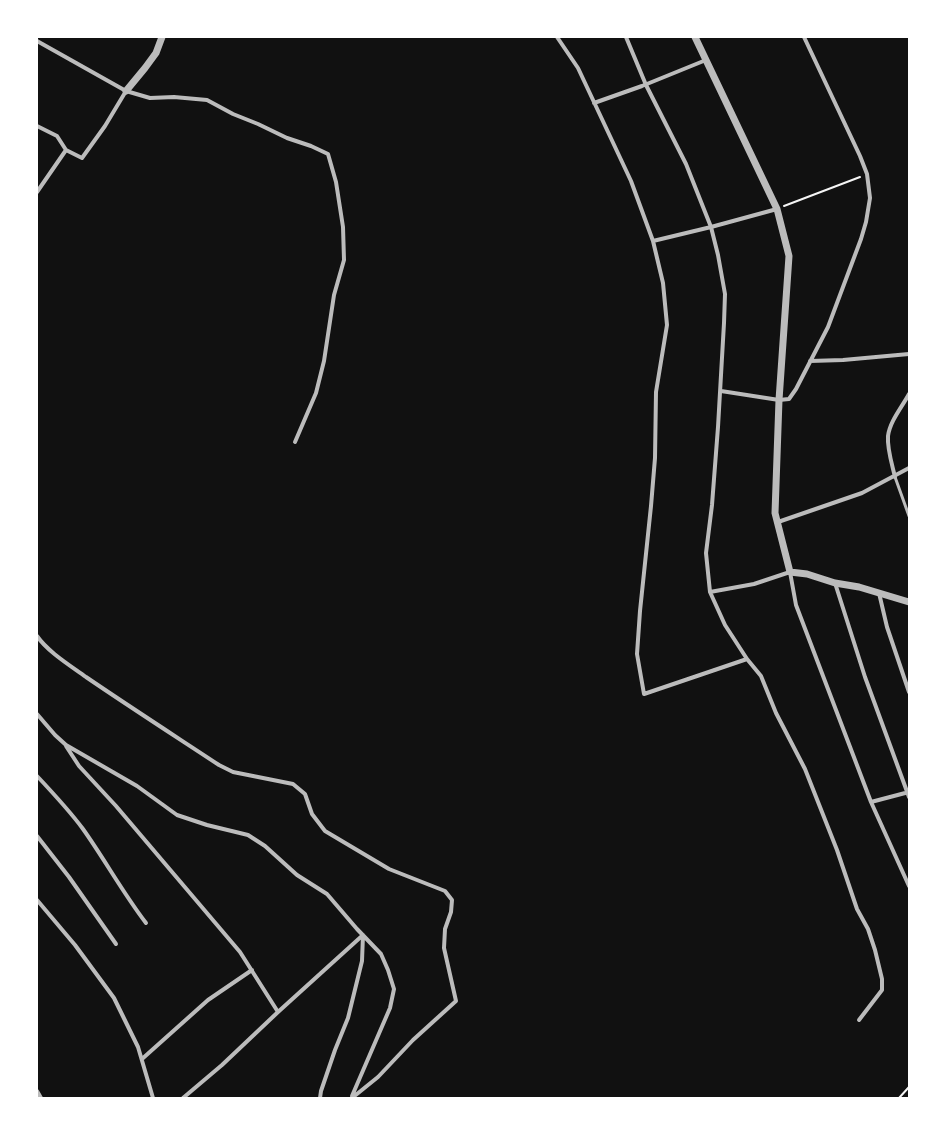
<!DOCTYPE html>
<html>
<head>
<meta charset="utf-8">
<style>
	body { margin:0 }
	#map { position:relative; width:946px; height:1135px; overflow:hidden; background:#111; font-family:"Titillium Web",sans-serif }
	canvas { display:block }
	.frame { position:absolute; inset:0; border:38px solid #fff; pointer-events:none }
</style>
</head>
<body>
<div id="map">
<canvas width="946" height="1135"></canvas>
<div class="frame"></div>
</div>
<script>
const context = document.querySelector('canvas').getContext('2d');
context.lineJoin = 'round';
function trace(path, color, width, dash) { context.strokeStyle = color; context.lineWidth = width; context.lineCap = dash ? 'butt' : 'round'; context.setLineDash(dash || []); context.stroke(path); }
trace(new Path2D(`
	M784 206 860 177
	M899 1098 909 1087`), '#f5f5f5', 2);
trace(new Path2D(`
	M895 477 909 516`), '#bcbcbc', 3);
trace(new Path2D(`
	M557 37 578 68 631 181 653 241 663 283 667 325 656 392 655 458 651 506 640 611 637 654 644 694 747 659
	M626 37 646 85 686 164 711 227 718 255 725 294 724 323 718 427 712 505 706 553 710 592 725 625 747 659 761 676 776 713 805 769 837 850 857 909 868 929 875 950 882 979V990L859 1020
	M37 41 126 91 150 98 174 97 207 100 233 114 258 124 287 138 311 146 328 154 336 182 343 227 344 260 334 295 324 361 316 393 295 442
	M594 103 642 86 706 60
	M37 126 57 136 66 150
	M37 192 66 150 82 158 105 126 126 91
	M653 241 711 227 777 209
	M810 361 843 360 909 354
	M721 391 779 400 789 399 796 389 828 327 861 239 866 222 870 198 867 174 860 156 804 37
	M895 477C892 464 887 449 888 436 890 421 902 407 909 394
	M778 522 862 493 909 468
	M835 583 865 677 909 797
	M710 592 754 584 790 572 796 605 871 802 909 886
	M879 593 887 627 909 692
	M37 636C48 652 71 666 86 677 130 707 175 736 219 765L233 772 293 784 305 794 312 814 325 831 389 869 445 891 452 900 451 912 445 929 444 948 456 1001 413 1040 378 1077 352 1098
	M37 714 55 735 66 745 137 786 177 815 207 825 248 835 265 846 297 875 327 894 357 929 381 954 388 970 394 989 390 1008 352 1096
	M66 746 79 766 116 806 240 952 278 1012
	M37 776C53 793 69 810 83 829 105 860 123 893 146 923
	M871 802 909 792
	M37 836 69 877 116 944
	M37 900 75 945 114 998 138 1047 153 1098
	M142 1059 208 1000 252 970
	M37 1091 41 1098
	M183 1098 222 1065 278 1012 363 935
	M320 1098 321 1091 335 1050 348 1018 362 961 363 935`), '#bcbcbc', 4);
trace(new Path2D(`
	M695 37 777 209 789 256 779 400 775 513 790 572 807 574 835 583 859 587 909 602
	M126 91 145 68 156 53 162 37`), '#bcbcbc', 7);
</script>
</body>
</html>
